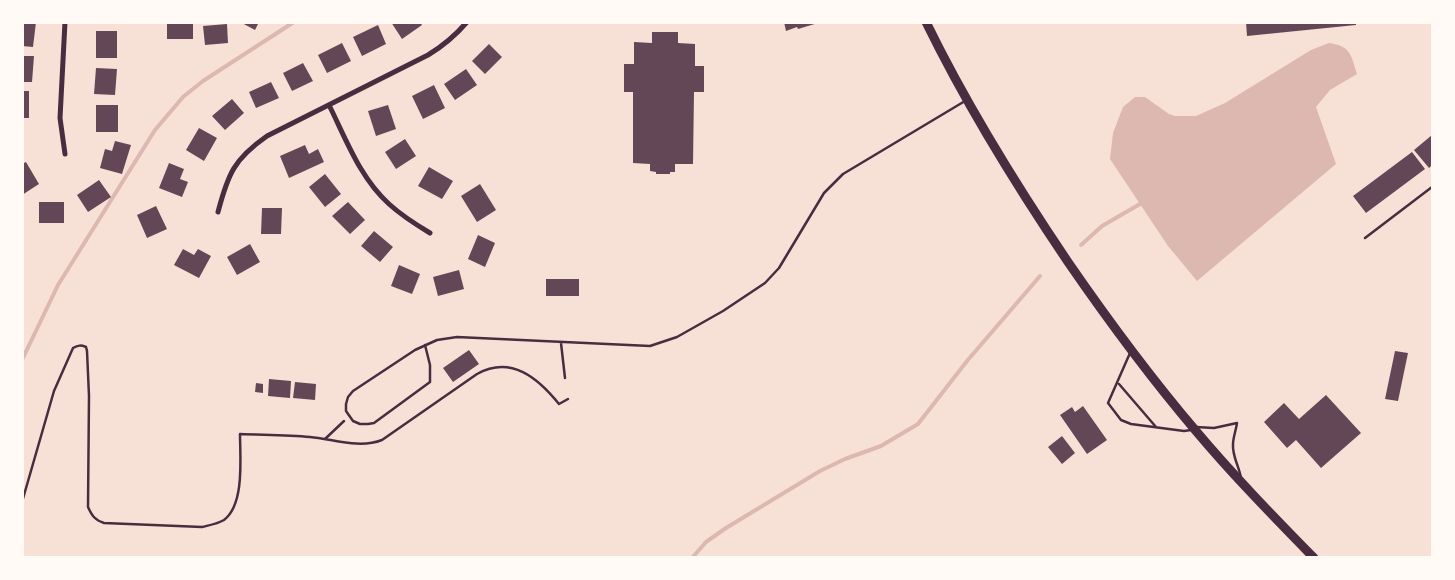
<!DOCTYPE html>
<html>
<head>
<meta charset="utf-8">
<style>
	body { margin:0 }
	#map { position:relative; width:1455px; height:580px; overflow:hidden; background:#f7e1d7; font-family:Commissioner,sans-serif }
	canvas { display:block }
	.frame { position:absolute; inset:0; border:24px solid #fffaf5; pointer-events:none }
</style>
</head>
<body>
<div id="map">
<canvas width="1455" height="580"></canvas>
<div class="frame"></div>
</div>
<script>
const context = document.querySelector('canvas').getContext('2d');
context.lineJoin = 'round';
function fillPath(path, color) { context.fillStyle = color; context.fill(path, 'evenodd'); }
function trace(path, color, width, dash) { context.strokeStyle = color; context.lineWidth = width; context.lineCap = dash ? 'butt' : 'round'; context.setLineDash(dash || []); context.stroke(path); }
fillPath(new Path2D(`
	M1329 43C1351 46 1351 55 1357 74L1330 90 1316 107 1336 164 1197 281 1168 246 1110 159 1113 133 1123 107 1135 97H1145L1169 114 1175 116H1196L1225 103 1311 50Z`), '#dcb8b0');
trace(new Path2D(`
	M1081 245 1102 226 1140 204
	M22 360 58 285 155 130 183 97 203 81 294 22
	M692 558 706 542 726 528 820 471 845 459 881 446 918 424 967 361 1040 276`), '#dcb8b0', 4);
fillPath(new Path2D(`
	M22 22H36L33 47 22 46Z
	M167 22H193V39H167Z
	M240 22H259L255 30Z
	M391 22H420L422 25 402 39Z
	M784 22H818V23L798 29 797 27 786 31Z
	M1246 22H1356V25L1247 36Z
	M227 24 228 43 205 45 203 26Z
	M378 25 386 44 362 56 353 37Z
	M96 31H117V58H96Z
	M652 32H678V43L695 44V66H704V92H694L693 164H675V172H670V174H656V172L650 171V164L633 163V92H624V64H634V42L652 43Z
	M342 43 351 61 327 73 318 55Z
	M489 44 502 57 485 74 472 61Z
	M22 56H34L32 82H22Z
	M303 63 313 81 292 91 283 73Z
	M96 68 117 69 115 95 94 94Z
	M466 69 477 85 455 100 444 84Z
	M271 82 279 98 256 108 249 92Z
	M434 85 445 108 423 119 412 96Z
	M22 91H29V118H22Z
	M232 99 244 113 225 130 212 116Z
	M96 105H118V132H96Z
	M388 105 396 129 376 136 368 111Z
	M199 128 217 138 204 161 186 150Z
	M1432 135V165L1429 168 1414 150Z
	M405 139 416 156 396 169 385 152Z
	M115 141 131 145 122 174 100 168 105 149 112 151Z
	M305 145 309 154 318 149 324 162 289 178 280 156Z
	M1412 152 1425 169 1366 213 1353 196Z
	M26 162 39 184 22 195V164Z
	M169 163 184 169 180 179 188 182 182 197 159 188Z
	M429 167 453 181 442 199 418 186Z
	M325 174 341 194 325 207 309 187Z
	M99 180 111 197 88 212 77 195Z
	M480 184 496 210 477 222 461 196Z
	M39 202H64V223H39Z
	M348 202 365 220 350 234 332 216Z
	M156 206 167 229 147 238 137 215Z
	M262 208H282L281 234H261Z
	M374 231 393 247 380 262 361 246Z
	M478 235 495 243 485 267 468 259Z
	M250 244 260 262 237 275 227 257Z
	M183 249 194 255 198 249 211 256 199 278 174 265Z
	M399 265 420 274 412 294 391 286Z
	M459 270 464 289 438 296 433 277Z
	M546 279H579V296H546Z
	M469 350 479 364 453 382 443 368Z
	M1395 351 1408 353 1398 401 1385 399Z
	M269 379 291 381 290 398 268 396Z
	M295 382 316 384 315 400 293 398Z
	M256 383 263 384V393L255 392Z
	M1326 395 1361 433 1321 468 1296 440 1287 448 1264 422 1284 403 1299 419Z
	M1083 406 1107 440 1087 454 1060 415 1072 407 1075 412Z
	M1062 436 1075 453 1062 464 1048 447Z`), '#644757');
trace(new Path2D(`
	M325 439 344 421
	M22 502 54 391 73 348C78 345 81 345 86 347L87 351 89 396 88 507C92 516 95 520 104 523L202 527C210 525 217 524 224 520 245 504 240 457 240 434 263 435 287 435 310 437 333 439 359 449 382 440L477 374C511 355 538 378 559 404L568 399`), '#4a2c40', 2.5);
trace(new Path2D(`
	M1365 238 1432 187
	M561 343 565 378
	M425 345 430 365V382L374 423 368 424H360L353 421 346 411V404L348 397 353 391 415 350 437 340 457 337 650 346 677 337 723 311 765 283 779 268 824 193 843 174 965 101
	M1130 353 1108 403 1121 420 1131 424 1184 431 1191 430
	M1119 384 1156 427
	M1196 427 1214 428 1237 423C1236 430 1233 438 1233 444 1232 456 1239 466 1241 478`), '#4a2c40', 2.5);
trace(new Path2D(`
	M329 105C346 139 360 178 389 204 401 215 415 224 430 233
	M65 154 60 118 65 22
	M218 212C228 174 234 159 267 136L428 55C443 46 455 36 467 22`), '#4a2c40', 5);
trace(new Path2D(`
	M926 22C967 106 1016 185 1068 262 1108 320 1150 377 1196 431 1233 475 1273 516 1314 558`), '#4a2c40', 9);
</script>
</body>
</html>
